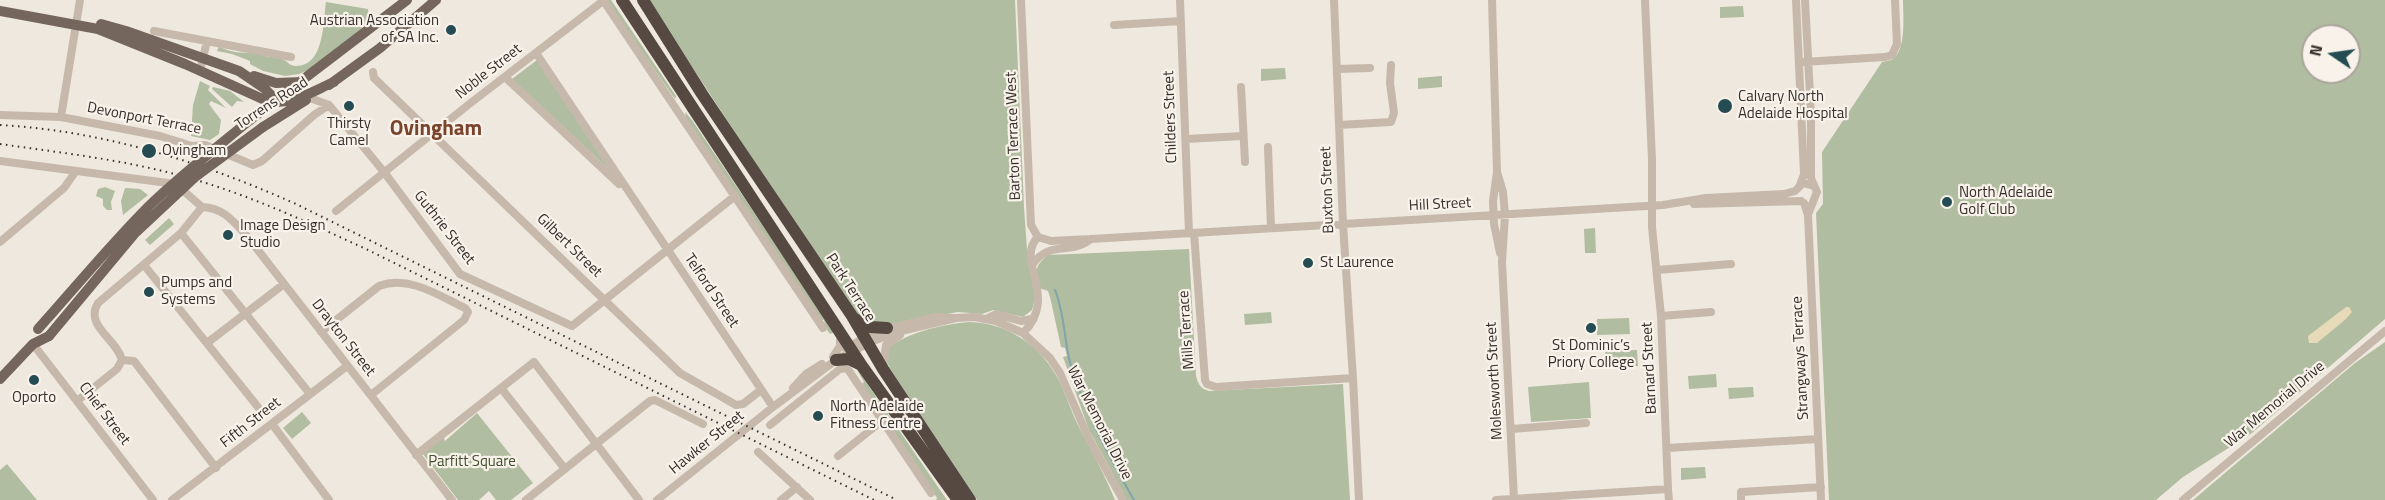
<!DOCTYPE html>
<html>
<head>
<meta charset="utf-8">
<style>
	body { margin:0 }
	#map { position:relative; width:2385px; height:500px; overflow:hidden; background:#efe8de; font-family:"Titillium Web",sans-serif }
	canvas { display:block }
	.north { position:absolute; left:2301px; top:24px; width:60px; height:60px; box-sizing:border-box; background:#f8f2ea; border:2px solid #aaa49d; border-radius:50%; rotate:283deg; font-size:16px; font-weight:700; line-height:24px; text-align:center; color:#352e2a }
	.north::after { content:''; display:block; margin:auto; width:21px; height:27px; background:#244c52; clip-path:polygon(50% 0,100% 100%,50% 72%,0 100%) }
</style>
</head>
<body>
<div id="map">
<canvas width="2385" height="500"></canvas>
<div class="north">N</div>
</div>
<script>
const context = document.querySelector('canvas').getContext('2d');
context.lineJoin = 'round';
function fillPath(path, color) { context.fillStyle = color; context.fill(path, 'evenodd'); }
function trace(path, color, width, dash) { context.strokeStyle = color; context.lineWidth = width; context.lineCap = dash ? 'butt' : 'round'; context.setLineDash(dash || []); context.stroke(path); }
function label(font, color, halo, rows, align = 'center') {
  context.font = font + ' "Titillium Web",sans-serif'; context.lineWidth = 4.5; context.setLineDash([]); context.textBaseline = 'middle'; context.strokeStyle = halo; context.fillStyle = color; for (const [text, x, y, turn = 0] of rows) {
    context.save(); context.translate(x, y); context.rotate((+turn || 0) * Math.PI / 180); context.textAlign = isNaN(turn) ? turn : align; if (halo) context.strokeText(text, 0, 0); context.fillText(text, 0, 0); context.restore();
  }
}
fillPath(new Path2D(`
	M606 0H611L676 96 675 99Z
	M648 0H1015L1024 207 1027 250 1035 298 1032 310 1023 317 993 310 982 314 958 312 881 326 854 313Z
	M1903 0H2385V319L2252 433 2183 477 2156 500H1829L1816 213 1823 204 1822 152 1882 62C1885 61 1888 61 1891 60 1907 53 1903 14 1903 0ZM2313 36H2349V72H2313Z
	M326 2 368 9 369 19 361 29 308 70 299 74 285 76 263 71 250 64V61L232 54 217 51 219 46C230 54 249 53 263 53L265 56C271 57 279 58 284 60 288 62 290 66 296 66 325 66 323 21 326 2Z
	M1743 6 1744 17 1720 18V7Z
	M537 60 610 170 512 79Z
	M1285 68 1286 79 1261 81V69Z
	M1442 76V87L1418 89V78Z
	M200 81 210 86 208 90 226 108 211 101 209 104 221 120 219 134 210 140 191 136 193 105Z
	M213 87 230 91 244 102 237 101 232 107 212 89Z
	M685 112 692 120 834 332 830 334 825 327 824 320 819 319 686 119Z
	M105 187 115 191 111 202 112 210H107L103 206V199L96 196 98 189Z
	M125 188 140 189 148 195 123 215 121 201Z
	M169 218 174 224 150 245 145 240Z
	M1595 228 1596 253H1585L1584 229Z
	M1189 249 1196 376C1198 384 1201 389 1209 391L1343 384 1350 500H1127L1089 430 1063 357 1067 356 1065 348 1061 347 1050 297 1048 291 1039 288C1036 271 1034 266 1048 255Z
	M1271 312 1272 323 1245 325 1244 314Z
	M1629 318 1630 334 1597 335V319Z
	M970 322C1006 323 1037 343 1056 375 1065 391 1070 409 1078 425 1091 450 1105 475 1115 500H977L889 367 886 358 888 348C909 332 943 324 970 322Z
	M2385 342V500H2193L2355 363Z
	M1637 350 1638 366 1606 367 1605 351Z
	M857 370 859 372 947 500H936L937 498 862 384 864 382Z
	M1716 374 1717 387 1689 389 1688 376Z
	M1589 382 1591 418 1531 422 1528 387Z
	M1753 387 1754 397 1729 399 1728 388Z
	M302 412 311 423 292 439 283 428Z
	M477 413 533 483 511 500H496L489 491 479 500H458L423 454 443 436 445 441Z
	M7 464 37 500H0V470Z
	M1705 467 1706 478 1681 480V468Z`), '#b1bda0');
fillPath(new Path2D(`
	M2346 307H2349L2352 312 2346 319 2317 343H2309L2308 336Z`), '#e7dab9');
trace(new Path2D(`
	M1055 290C1065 314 1064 342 1071 366 1086 414 1109 457 1134 500`), '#81a5a9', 2);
trace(new Path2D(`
	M603 0 823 328
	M1021 0 1031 225 1038 237
	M1180 0 1189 233
	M1334 0 1343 224 1353 378
	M1492 0 1497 172 1493 201 1494 224 1500 253
	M1645 0 1652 160V227L1661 316 1668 489
	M1796 0 1804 174 1800 185
	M1805 0 1811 114V178L1817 192 1809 212
	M1114 25 1181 21
	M154 31 291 57
	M536 53 773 407
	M1803 62 1885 57 1892 55 1897 44 1895 0
	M1337 69 1370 68
	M200 71 207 41
	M373 72 374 78 680 373 736 405 743 404 761 390
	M505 77 619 184
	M1241 87 1245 162
	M310 98 329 105 384 172 460 274 572 326 735 196
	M0 115 61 117 160 136 192 146 205 145 253 165 262 161 314 115 329 105
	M61 117 80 0
	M1339 125 1391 122 1394 113 1390 83 1391 65
	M1186 139 1243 136
	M1268 147 1271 228
	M0 161 168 183 179 187 202 207
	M1497 172 1503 192 1505 215 1502 262 1514 499
	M1804 203 1808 215 1821 500
	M1694 204 1801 201
	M202 207C224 208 233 221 247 236L452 500
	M336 211 468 105 603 1
	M181 233 310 394
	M1194 233 1205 380 1207 384 1216 387 1353 378 1359 500
	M1038 237 1051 241 1091 239 1663 205 1706 198 1784 194 1795 191 1803 183 1814 186
	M0 242 64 188 76 171
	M144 265 262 412
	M1032 265C1050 239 1070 256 1091 239
	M1657 270 1731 264
	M1661 316 1711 312
	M986 319 996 314 1021 321 1032 319
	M321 332 379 286C409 275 438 295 465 308L468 312 464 320 371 395
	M1023 333C1060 297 1014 260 1038 237
	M207 343 284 284
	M33 344 153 500
	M846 349 871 333 936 317 955 318
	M833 357 840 346V333
	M122 360 134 361 216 468
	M883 369 886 345 900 335
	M501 388 565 469
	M793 388 806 374 822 364
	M77 401 117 369 122 360C117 339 84 326 98 303L181 233 202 207
	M272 424 329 500
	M770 425 840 369 847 368 931 493
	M1512 429 1586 423
	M1667 448 1818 439
	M758 452 810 500
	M416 455 534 362 639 500
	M838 456 883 420
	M172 500 347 366
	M526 500 650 401 655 400 703 424
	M657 500 773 407 836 360 873 341 901 331 956 318 974 317 996 321 1023 333 1050 358 1060 373 1089 439 1123 500
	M781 500 797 487
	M1496 500 1668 489 1669 500
	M1741 500V492L1821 487
	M2183 500 2385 331`), '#c6b9ac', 8);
trace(new Path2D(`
	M0 11 98 29 185 64 267 101C291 106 313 91 334 82
	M101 24 126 31 239 71 264 88 273 97 274 103
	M254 76 276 83 303 82
	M329 85 380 48 436 0
	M250 120 407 0
	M263 127 306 100
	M0 379 33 344 49 336`), '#75665d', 10);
trace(new Path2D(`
	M622 0 862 366 958 500
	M643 0 702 94 852 316 883 369 970 500
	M855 319 870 327 887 328
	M836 360 849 359 861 365`), '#554942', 12);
trace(new Path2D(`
	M0 125C104 131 202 162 296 204L897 500
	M0 144C63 153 127 160 189 178 250 195 309 223 366 249L874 500`), '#352e2a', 2, [1.5, 4.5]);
trace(new Path2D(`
	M38 329C75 288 110 245 149 206 181 175 216 148 250 120
	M49 336 135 233 195 177 263 127`), '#75665d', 10);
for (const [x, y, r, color] of [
	[451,30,6,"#244c52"],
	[349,106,6,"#244c52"],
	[1725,106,8,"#244c52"],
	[149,151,8,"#244c52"],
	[1947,202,6,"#244c52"],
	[228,235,6,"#244c52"],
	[1308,263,6,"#244c52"],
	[149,292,6,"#244c52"],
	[1591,328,6,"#244c52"],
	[34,380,6,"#244c52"],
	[818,416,6,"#244c52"]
]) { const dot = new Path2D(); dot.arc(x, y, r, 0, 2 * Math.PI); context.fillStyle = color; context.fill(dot); trace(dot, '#f8f2ea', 2); }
label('15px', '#352e2a', '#f8f2ea', [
	["Austrian Association",439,21,"right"],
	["of SA Inc.",439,38,"right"],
	["Calvary North",1738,97],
	["Adelaide Hospital",1738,114],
	["Thirsty",349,124,"center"],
	["Camel",349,141,"center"],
	["Ovingham",162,151],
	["North Adelaide",1959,193],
	["Golf Club",1959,210],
	["Image Design",240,226],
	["Studio",240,243],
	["St Laurence",1320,263],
	["Pumps and",161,283],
	["Systems",161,300],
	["St Dominic’s",1591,346,"center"],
	["Priory College",1591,363,"center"],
	["Oporto",34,398,"center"],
	["North Adelaide",830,407],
	["Fitness Centre",830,424]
], 'left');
label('15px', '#352e2a', '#f8f2ea', [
	["Noble Street",489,72,-38],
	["Torrens Road",272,104,-33],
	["Childers Street",1171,117,-92],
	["Devonport Terrace",144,119,11],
	["Barton Terrace West",1014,136,-92],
	["Buxton Street",1328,190,-92],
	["Hill Street",1440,205,-3],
	["Guthrie Street",444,228,52],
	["Gilbert Street",569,246,44],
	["Park Terrace",850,288,57],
	["Telford Street",711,291,56],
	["Mills Terrace",1187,330,-94],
	["Drayton Street",343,338,52],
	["Strangways Terrace",1801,358,-93],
	["Barnard Street",1650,368,-93],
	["Molesworth Street",1495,381,-93],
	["War Memorial Drive",2275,405,-40],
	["Chief Street",104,414,53],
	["Fifth Street",251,423,-38],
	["War Memorial Drive",1099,423,63],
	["Hawker Street",707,443,-39]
]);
label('15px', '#435030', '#f8f2ea', [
	["Parfitt Square",472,462]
]);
label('bold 21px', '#7a442c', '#f8f2ea', [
	["Ovingham",436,130]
]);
</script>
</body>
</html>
